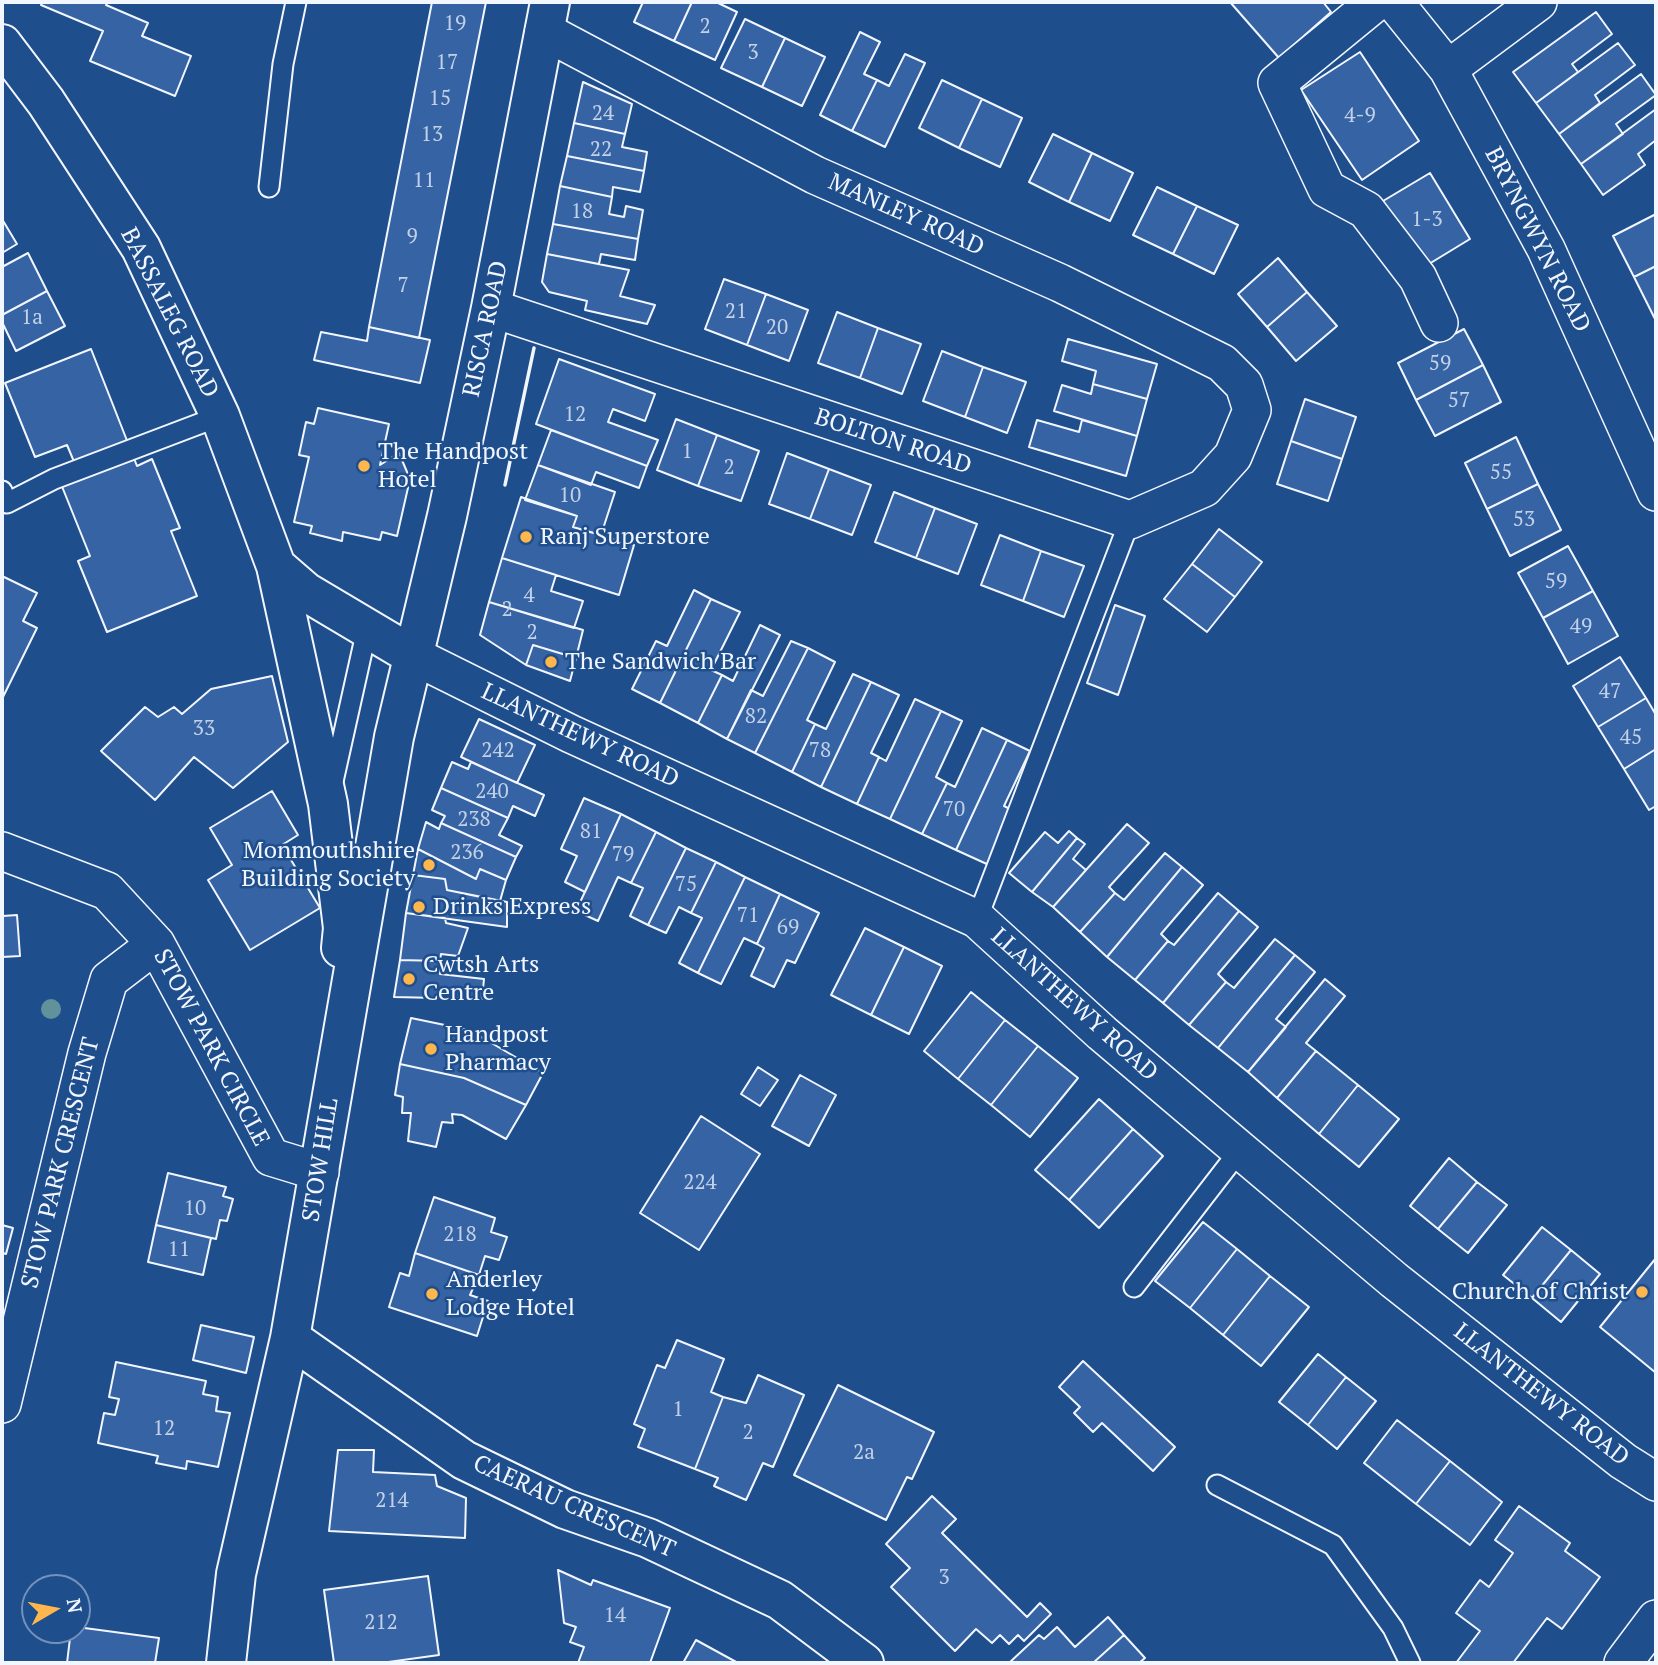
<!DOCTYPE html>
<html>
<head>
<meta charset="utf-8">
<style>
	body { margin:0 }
	#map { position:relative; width:1658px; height:1665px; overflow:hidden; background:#1f4e8c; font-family:"PT Serif",serif }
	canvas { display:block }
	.frame { position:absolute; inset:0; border:4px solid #f2f6ff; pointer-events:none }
	.north { position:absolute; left:21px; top:1574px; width:70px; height:70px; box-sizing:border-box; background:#1f4e8c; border:2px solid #7391ba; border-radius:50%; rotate:80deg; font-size:19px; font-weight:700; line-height:28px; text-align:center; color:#f2f6ff }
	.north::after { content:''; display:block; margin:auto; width:24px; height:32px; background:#ffb74d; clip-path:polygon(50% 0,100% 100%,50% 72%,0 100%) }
</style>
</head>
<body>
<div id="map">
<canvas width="1658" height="1665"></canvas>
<div class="frame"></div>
<div class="north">N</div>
</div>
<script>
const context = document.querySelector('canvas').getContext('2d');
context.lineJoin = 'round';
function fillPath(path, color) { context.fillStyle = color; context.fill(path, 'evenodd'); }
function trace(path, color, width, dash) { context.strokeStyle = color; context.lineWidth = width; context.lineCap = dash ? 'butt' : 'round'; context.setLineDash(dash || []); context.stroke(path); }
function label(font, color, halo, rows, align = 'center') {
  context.font = font + ' "PT Serif",serif'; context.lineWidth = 5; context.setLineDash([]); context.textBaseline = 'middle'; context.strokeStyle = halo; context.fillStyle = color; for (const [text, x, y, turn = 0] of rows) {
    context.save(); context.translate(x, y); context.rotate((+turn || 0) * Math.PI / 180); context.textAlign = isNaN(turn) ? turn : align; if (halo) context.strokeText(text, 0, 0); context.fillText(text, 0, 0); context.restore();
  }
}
const building = new Path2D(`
	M42 2H108L106 5 148 23 142 36 191 56 175 96 90 61 103 31 41 5Z
	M432 2H486L419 338 369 327Z
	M643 2H692L674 41 634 22Z
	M692 2H716L737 12 715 60 674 41Z
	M1230 2H1323L1331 12 1279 58Z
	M1596 12 1612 34 1572 64 1578 72 1536 103 1513 72Z
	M745 19 785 38 762 87 721 68Z
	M860 32 880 42 864 74 877 80 852 131 820 115Z
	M785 38 825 57 802 106 762 87Z
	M1618 43 1635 65 1595 95 1600 103 1559 134 1536 103Z
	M1360 52 1419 141 1362 180 1301 90Z
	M905 54 925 63 885 147 852 131 877 80 889 86Z
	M1641 74 1656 95 1616 124 1623 134 1581 164 1559 134Z
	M942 80 982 99 959 148 919 128Z
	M583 82 632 104 625 134 574 123Z
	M982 99 1022 118 1000 167 959 148Z
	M1656 109V140L1638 154 1645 165 1603 195 1581 164Z
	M574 123 625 134 622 147 647 152 644 171 567 156Z
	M1053 134 1092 153 1069 202 1029 182Z
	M1092 153 1133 173 1110 221 1069 202Z
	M567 156 644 171 640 192 613 187 612 197 560 186Z
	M1430 173 1470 239 1424 267 1383 201Z
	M560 186 612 197 609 214 624 217 626 206 643 210 638 239 553 224Z
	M1157 187 1197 206 1173 254 1133 235Z
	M1197 206 1238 225 1214 274 1173 254Z
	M1656 214V266L1634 277 1613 236Z
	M2 219 17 244 2 253Z
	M553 224 638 239 635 260 601 254 599 264 547 254Z
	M28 253 47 291 2 315V267Z
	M547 254 629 270 620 296 655 305 647 324 585 310 587 301 549 292 542 282Z
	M1278 258 1307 292 1267 327 1238 294Z
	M1656 266V319H1655L1634 277Z
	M724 279 766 294 747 345 705 329Z
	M47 291 65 326 16 351 2 322V315Z
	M1307 292 1337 326 1296 361 1267 327Z
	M766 294 808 310 789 361 747 345Z
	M837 312 878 328 860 378 818 363Z
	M369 327 430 340 420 383 314 360 321 332 367 341Z
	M878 328 921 344 902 394 860 378Z
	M1464 329 1483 365 1416 400 1398 363Z
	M1068 339 1157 364 1147 399 1093 384 1096 371 1062 361Z
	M91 349 137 466 152 459 180 528 171 531 197 596 107 632 78 561 90 556 61 484 80 476 67 445 35 457 5 383Z
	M942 351 983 367 965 417 923 401Z
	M559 359 655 394 645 421 613 409 608 422 658 440 647 466 536 424Z
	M1483 365 1501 402 1435 436 1416 400Z
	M983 367 1026 382 1007 433 965 417Z
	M1093 384 1147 399 1137 436 1054 411 1062 385 1091 394Z
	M1305 399 1356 417 1342 459 1291 441Z
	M318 408 389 424 380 465 399 453 410 479 397 536 382 532 380 540 343 532 342 541 310 533 312 526 294 522 309 457 299 455 306 422 314 424Z
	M676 419 717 435 698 486 657 470Z
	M1037 420 1079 432 1082 420 1137 436 1126 476 1029 447Z
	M551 430 647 466 639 488 596 472 591 485 538 465Z
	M717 435 759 451 741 501 698 486Z
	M1516 437 1538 484 1487 509 1465 463Z
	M1291 441 1342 459 1328 501 1277 484Z
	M787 453 829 469 810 519 769 504Z
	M538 465 615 492 601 535 573 527 577 516 525 500Z
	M829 469 871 485 852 535 810 519Z
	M1538 484 1561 530 1510 556 1487 509Z
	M894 492 935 508 916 558 875 542Z
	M521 497 577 516 573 527 634 545 619 595 502 558Z
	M935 508 977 524 958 574 916 558Z
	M1219 529 1262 562 1235 597 1192 564Z
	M1000 535 1041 551 1023 601 981 585Z
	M1568 546 1593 591 1543 618 1518 573Z
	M1041 551 1084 566 1064 617 1023 601Z
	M502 558 556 575 551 591 583 601 574 628 489 602Z
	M1192 564 1235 597 1207 632 1164 599Z
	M2 576 37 593 23 621 37 628 2 699Z
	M694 590 711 599 660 703 632 689 656 641 667 646Z
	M1593 591 1618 636 1568 664 1543 618Z
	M711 599 740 612 711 670 722 675 698 723 660 703Z
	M489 602 583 630 576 658 533 645 526 665 480 635Z
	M1115 605 1145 616 1118 695 1087 683Z
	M760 625 780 635 727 739 698 723 722 675 733 681Z
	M791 641 808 648 755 753 727 739 751 690 763 696Z
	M533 645 576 658 570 681 526 665Z
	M808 648 835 662 807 720 815 724 792 772 755 753Z
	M1620 657 1646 698 1598 727 1573 686Z
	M853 674 871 682 821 787 792 772 815 724 826 729Z
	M272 676 288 742 233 788 194 757 155 800 101 751 145 707 158 717 174 707 182 714 211 689Z
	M871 682 899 695 871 753 879 757 857 804 821 787Z
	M1646 698 1656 715V749L1624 769 1598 727Z
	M915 699 941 711 890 819 857 804 879 757 886 761Z
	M941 711 962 721 936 777 947 783 922 834 890 819Z
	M479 719 535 745 517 783 461 757Z
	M982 728 1007 740 956 850 922 834 947 783 955 787Z
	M1007 740 1030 751 1004 806 1014 811 989 865 956 850Z
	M1656 749V806L1649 810 1624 769Z
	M452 762 468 769 471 762 544 795 535 816 513 806 508 818 441 788Z
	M441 788 508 818 499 835 522 846 516 857 441 823 445 816 432 810Z
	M272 791 298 835 282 845 320 908 250 950 208 880 232 865 210 828Z
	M584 798 621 814 585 892 565 882 577 856 561 849Z
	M621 814 656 832 631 883 618 877 598 921 576 911Z
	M426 822 439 829 441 823 516 857 506 880 480 869 476 879 418 849Z
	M1127 824 1149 843 1109 887 1115 893 1080 932 1053 907Z
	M1069 831 1077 838 1032 892 1009 873 1045 832 1058 843Z
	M656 832 686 848 648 925 630 916 643 888 631 883Z
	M1077 838 1085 844 1073 859 1086 870 1053 907 1032 892Z
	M686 848 716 862 691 913 679 907 666 933 648 925Z
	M418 849 476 879 480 869 506 880 500 901 447 890 445 879 413 875Z
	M1165 853 1182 867 1107 957 1080 932 1115 893 1124 900Z
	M716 862 745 877 698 973 679 963 702 918 691 913Z
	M1182 867 1203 885 1161 934 1168 941 1135 980 1107 957Z
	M413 875 445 879 447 890 507 902V927L406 913Z
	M745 877 780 894 757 944 744 938 721 984 698 973Z
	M1218 893 1239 911 1163 1003 1135 980 1168 941 1174 945Z
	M780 894 819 913 795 963 787 960 774 987 751 976 764 948 757 944Z
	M2 909 3 916 17 915 20 956 2 957Z
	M1239 911 1258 927 1218 974 1226 982 1189 1025 1163 1003Z
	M406 913 445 918 446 923 468 928 458 956 441 954 440 961 400 960Z
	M865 928 904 947 871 1015 831 995Z
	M1275 939 1295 955 1218 1048 1189 1025 1226 982 1234 988Z
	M904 947 942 966 909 1034 871 1015Z
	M1295 955 1315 972 1276 1019 1286 1027 1248 1072 1218 1048Z
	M400 960 440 961V974L484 979 482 999 394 997Z
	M1325 979 1345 996 1306 1043 1316 1051 1277 1098 1248 1072Z
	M971 992 1005 1020 958 1079 924 1051Z
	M411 1018 469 1030 543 1073 526 1105 464 1078 400 1064Z
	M1005 1020 1038 1046 991 1105 958 1079Z
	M1038 1046 1078 1078 1030 1137 991 1105Z
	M1316 1051 1358 1085 1319 1134 1277 1098Z
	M400 1064 464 1078 526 1105 506 1139 462 1115 452 1114 453 1123 442 1122 436 1147 408 1141 411 1113H402L403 1097 395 1095Z
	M758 1067 778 1080 760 1106 741 1094Z
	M800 1075 836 1095 809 1146 772 1126Z
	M1358 1085 1399 1119 1359 1167 1319 1134Z
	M1099 1099 1133 1129 1069 1200 1035 1170Z
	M701 1116 760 1154 699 1250 640 1213Z
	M1133 1129 1163 1156 1099 1228 1069 1200Z
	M1449 1158 1477 1182 1438 1229 1410 1206Z
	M168 1173 226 1187 223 1196 233 1199 227 1221 220 1220 216 1239 156 1225Z
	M1477 1182 1507 1205 1468 1253 1438 1229Z
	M434 1197 495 1218 491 1232 507 1237 499 1260 485 1256 479 1275 415 1253Z
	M1203 1222 1237 1249 1190 1308 1155 1281Z
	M2 1225 13 1228 6 1254 2 1253Z
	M156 1225 211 1238 203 1275 148 1262Z
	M1542 1227 1571 1250 1532 1298 1503 1275Z
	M1237 1249 1270 1276 1223 1335 1190 1308Z
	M1571 1250 1600 1274 1561 1322 1532 1298Z
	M415 1253 479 1275 470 1295 488 1301 477 1336 389 1307 400 1273 409 1276Z
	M1656 1258V1373L1600 1327Z
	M1270 1276 1309 1307 1261 1366 1223 1335Z
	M201 1325 254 1337 246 1373 193 1360Z
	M677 1340 724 1359 711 1392 723 1397 695 1469 638 1447 645 1429 634 1424 657 1365 665 1368Z
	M1318 1354 1346 1377 1308 1425 1279 1402Z
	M1083 1361 1175 1447 1153 1471 1102 1423 1093 1432 1074 1413 1080 1407 1059 1387Z
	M116 1362 206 1381 203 1394 218 1397 216 1411 230 1413 218 1467 187 1461 186 1469 156 1463 158 1456 98 1443 104 1413 115 1415 119 1399 109 1397Z
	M758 1375 804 1395 773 1467 763 1463 746 1500 714 1486 718 1478 695 1469 723 1397 746 1403Z
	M1346 1377 1376 1401 1337 1449 1308 1425Z
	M838 1385 934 1432 912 1479 907 1477 886 1520 794 1475Z
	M1397 1420 1450 1461 1416 1504 1364 1463Z
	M338 1450H374L373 1472 435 1475 437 1486 466 1498 465 1538 329 1531Z
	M1450 1461 1502 1502 1470 1545 1416 1504Z
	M932 1496 956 1519 942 1533 1027 1617 1040 1603 1051 1614 1024 1641 1018 1635 1009 1644 1000 1635 992 1643 976 1629 955 1651 891 1587 910 1568 886 1544Z
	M1519 1506 1570 1543 1565 1551 1600 1577 1562 1629 1547 1618 1513 1663H1456L1480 1631 1456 1613 1480 1580 1489 1587 1513 1553 1495 1540Z
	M558 1570 591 1585 593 1580 670 1608 650 1663H578L584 1647 570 1642 576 1627 564 1623Z
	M428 1576 439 1655 381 1663H334L324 1590Z
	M1108 1617 1124 1635 1093 1663H1009L1039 1635 1044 1639 1057 1627 1075 1647Z
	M77 1627 159 1638 155 1663H67L71 1630H77Z
	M1124 1635 1145 1658 1139 1663H1093Z
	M696 1640 738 1663H683Z`);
fillPath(building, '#3563a3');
trace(building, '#f2f6ff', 2);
const lane = new Path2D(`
	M269 187 283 64 296 2
	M2 491 7 503 54 479 220 416
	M332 786 367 629
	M977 919 1130 520
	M1134 1287 1240 1150
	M1217 1485 1333 1545 1393 1628 1410 1663`);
const street = new Path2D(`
	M1376 2 1277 83 1327 189 1366 210 1418 278 1439 323
	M1394 2 1448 69 1546 249 1656 492
	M1448 69 1538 2
	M491 308 1130 520 1204 488 1233 456 1252 410 1244 385 1222 363 1060 283 815 175 544 31
	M412 655 571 734 977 919 1102 1033 1240 1150 1394 1280 1623 1461 1656 1482
	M2 851 107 891 156 944 271 1157 320 1172
	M2 1404 87 1053 109 980 156 944
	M1623 1663 1656 1619`);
const secondary = new Path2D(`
	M2 44 46 102 141 248 220 416 276 566 328 804 343 928 341 948
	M276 566 306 592 412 655
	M290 1338 464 1460 565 1509 648 1538 780 1600 864 1663
	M226 1663 236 1574 290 1338 394 737 447 516 491 308 550 2`);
trace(lane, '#f2f6ff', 23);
trace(street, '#f2f6ff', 40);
trace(secondary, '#f2f6ff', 42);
trace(lane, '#1f4e8c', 19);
trace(street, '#1f4e8c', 37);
trace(secondary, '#1f4e8c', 38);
trace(new Path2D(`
	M505 485 534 348`), '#f2f6ff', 3.5);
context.fillStyle = '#61919a';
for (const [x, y] of [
	[51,1009]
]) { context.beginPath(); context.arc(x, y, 10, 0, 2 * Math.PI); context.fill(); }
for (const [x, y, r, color] of [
	[364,466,7,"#ffb74d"],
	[526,537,7,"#ffb74d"],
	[551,662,7,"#ffb74d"],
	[429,865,7,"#ffb74d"],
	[419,907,7,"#ffb74d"],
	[409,979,7,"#ffb74d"],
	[431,1049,7,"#ffb74d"],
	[1642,1292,7,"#ffb74d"],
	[432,1294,7,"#ffb74d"]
]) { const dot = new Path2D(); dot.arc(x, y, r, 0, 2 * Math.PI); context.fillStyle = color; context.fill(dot); trace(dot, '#1f4e8c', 2.5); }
label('21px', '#c3d1e8', null, [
	["19",455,24],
	["2",705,27],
	["3",753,53],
	["17",447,63],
	["15",440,99],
	["24",603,114],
	["4-9",1360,116],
	["13",432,135],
	["22",601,150],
	["11",424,181],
	["18",582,212],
	["1-3",1427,220],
	["9",412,237],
	["7",403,286],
	["21",736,312],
	["1a",32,318],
	["20",777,328],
	["59",1440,364],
	["57",1459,401],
	["12",575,415],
	["1",687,452],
	["2",729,468],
	["55",1501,473],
	["10",570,496],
	["53",1524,520],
	["59",1556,582],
	["4",529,596],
	["2",507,610],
	["49",1581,627],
	["2",532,633],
	["47",1610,692],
	["82",756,717],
	["33",204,729],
	["45",1631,738],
	["242",498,751],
	["78",820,751],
	["240",492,792],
	["70",954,810],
	["238",474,820],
	["81",591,832],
	["236",467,853],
	["79",623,855],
	["75",686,885],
	["71",748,916],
	["69",788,928],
	["224",700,1183],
	["10",195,1209],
	["218",460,1235],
	["11",179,1250],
	["1",678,1410],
	["12",164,1429],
	["2",748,1433],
	["2a",864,1453],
	["214",392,1501],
	["3",944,1578],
	["14",615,1616],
	["212",381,1623]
]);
label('24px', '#f2f6ff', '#1f4e8c', [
	["MANLEY ROAD",906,215,24],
	["BRYNGWYN ROAD",1537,240,63],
	["BASSALEG ROAD",169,313,63],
	["RISCA ROAD",486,329,-78],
	["BOLTON ROAD",893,442,18],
	["LLANTHEWY ROAD",580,736,25],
	["LLANTHEWY ROAD",1074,1005,42],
	["STOW PARK CIRCLE",211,1048,62],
	["STOW HILL",321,1160,-81],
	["STOW PARK CRESCENT",61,1163,-76],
	["LLANTHEWY ROAD",1541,1395,38],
	["CAERAU CRESCENT",574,1507,24]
]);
label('24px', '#f2f6ff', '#1f4e8c', [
	["The Handpost",378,452],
	["Hotel",378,480],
	["Ranj Superstore",540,537],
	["The Sandwich Bar",565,662],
	["Monmouthshire",415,851,"right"],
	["Building Society",415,879,"right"],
	["Drinks Express",433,907],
	["Cwtsh Arts",423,965],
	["Centre",423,993],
	["Handpost",445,1035],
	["Pharmacy",445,1063],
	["Anderley",446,1280],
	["Lodge Hotel",446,1308],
	["Church of Christ",1628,1292,"right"]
], 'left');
</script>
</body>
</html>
